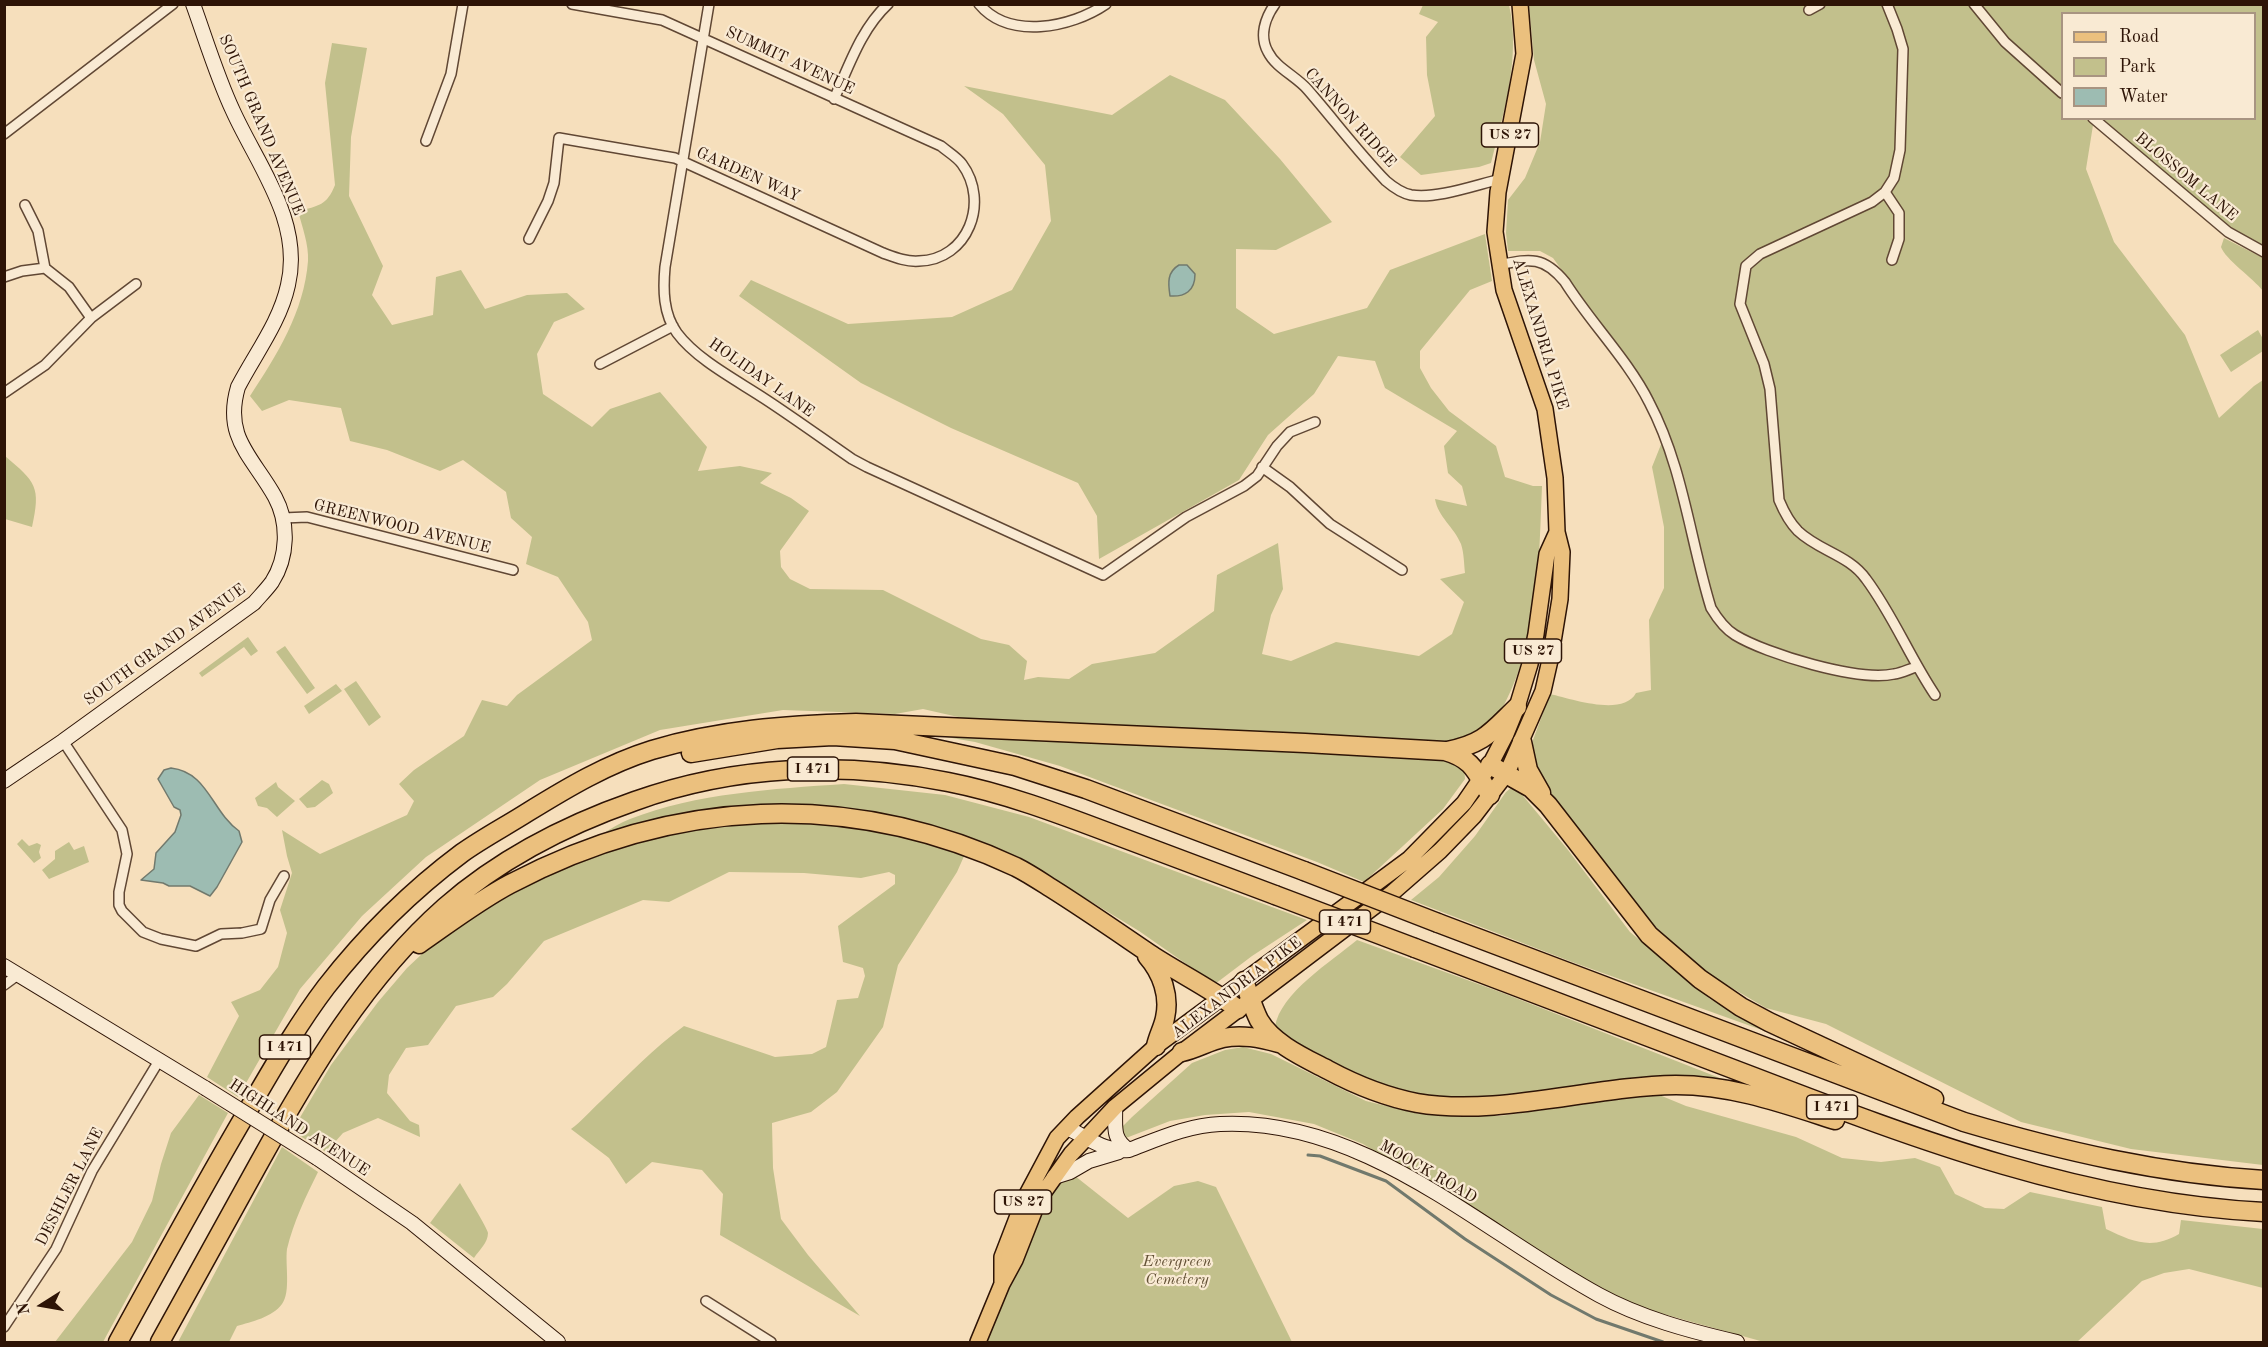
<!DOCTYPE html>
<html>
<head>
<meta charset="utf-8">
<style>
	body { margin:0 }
	#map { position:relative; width:2268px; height:1347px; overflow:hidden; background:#f6dfbc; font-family:"Old Standard TT",serif }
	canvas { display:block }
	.frame { position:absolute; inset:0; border:6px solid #2e1406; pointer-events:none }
	.legend { position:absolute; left:2061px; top:12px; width:195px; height:108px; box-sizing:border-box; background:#f9ead3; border:2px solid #a89481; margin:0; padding:8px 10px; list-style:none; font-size:18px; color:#2e1406 }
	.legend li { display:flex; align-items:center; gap:12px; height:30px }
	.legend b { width:30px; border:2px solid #a89481 }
	.north { position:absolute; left:12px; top:1275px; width:60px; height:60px; -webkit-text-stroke:4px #f9ead3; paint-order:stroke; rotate:259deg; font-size:16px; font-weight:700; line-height:24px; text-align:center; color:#2e1406 }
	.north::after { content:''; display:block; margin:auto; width:21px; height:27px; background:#2e1406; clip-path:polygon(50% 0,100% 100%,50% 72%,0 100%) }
</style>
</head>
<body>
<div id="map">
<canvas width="2268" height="1347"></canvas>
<div class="frame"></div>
<ul class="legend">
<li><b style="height:8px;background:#ebc07e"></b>Road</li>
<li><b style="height:16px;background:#c2c08c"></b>Park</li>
<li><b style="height:16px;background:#9dbcb2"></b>Water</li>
</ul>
<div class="north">N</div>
</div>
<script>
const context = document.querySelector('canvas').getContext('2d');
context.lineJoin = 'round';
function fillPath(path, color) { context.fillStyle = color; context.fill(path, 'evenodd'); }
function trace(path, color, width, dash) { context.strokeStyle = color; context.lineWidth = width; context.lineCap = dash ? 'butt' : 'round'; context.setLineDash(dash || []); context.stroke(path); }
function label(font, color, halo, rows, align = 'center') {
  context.font = font + ' "Old Standard TT",serif'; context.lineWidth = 4.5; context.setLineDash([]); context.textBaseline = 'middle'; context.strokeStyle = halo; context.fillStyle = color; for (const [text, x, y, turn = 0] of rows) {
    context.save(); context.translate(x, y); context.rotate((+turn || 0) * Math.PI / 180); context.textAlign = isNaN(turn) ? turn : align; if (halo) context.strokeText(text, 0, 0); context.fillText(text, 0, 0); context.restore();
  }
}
fillPath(new Path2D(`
	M1423 5H1509C1521 56 1504 112 1491 163L1479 167 1421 175 1400 157 1435 116 1427 75 1426 37 1438 22 1419 14Z
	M1529 5H2263V247L2223 222 2098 119 2254 118V14H2062V118L2094 119 2086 169 2114 242 2185 335 2219 418 2254 386 2263 380V1165L2131 1149 2021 1122 1826 1024 1766 1008 1703 971 1654 925 1537 775 1530 756 1533 740 1550 694C1572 699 1623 717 1636 693L1651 690 1649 620 1664 588V527L1652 467 1662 442 1667 435 1648 389 1553 258 1540 251H1508L1506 233 1508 200 1525 178 1540 142 1546 104 1534 60Z
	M332 43 367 48 351 137 349 196 383 266 372 295 392 325 433 315 436 277 461 270 485 309 527 295 567 293 585 309 554 322 537 354 543 394 592 427 610 409 660 392 707 447 698 471 740 466 772 473 760 483 791 498 809 511 780 551 781 567 790 579 810 589 883 590 981 639 1009 645 1027 661 1024 680 1038 677 1069 679 1092 664 1155 653 1214 611 1217 575 1278 543 1283 589 1271 615 1262 654 1291 661 1336 642 1419 656 1452 634 1464 602 1440 579 1465 573C1464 564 1464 553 1461 544 1454 527 1438 517 1435 499L1467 506 1462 486 1448 473 1444 446 1457 431 1385 388 1375 361 1338 356 1314 394 1268 435 1239 480 1099 559 1097 516 1078 483 951 428 861 383 739 296 751 280 848 324 952 317 1012 290 1051 221 1045 165 1003 114 964 86 1112 115 1170 75 1225 100 1280 159 1332 222 1276 250 1236 249V308L1274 334 1367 308 1390 270 1485 234 1492 281 1470 290 1420 351V368L1431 388 1449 411 1496 446 1505 477 1533 486H1542C1539 559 1539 637 1505 703 1500 713 1495 723 1487 729 1477 737 1459 739 1447 742L967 719 923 709 895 714 783 710 660 730 540 780 426 857 362 916 300 989 238 1097 207 1077 239 1016 231 1002 260 990 278 967 287 933 280 910 292 873 287 856 282 830 320 854 407 815 414 801 399 784 414 770 464 736 482 700 507 706 517 695 592 640 588 622 558 577 526 564 532 537 511 518 506 492 463 460 440 471 387 450 350 441 341 408 289 400 262 411 250 396C277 355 304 312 308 261 309 245 302 226 298 211 319 206 327 205 335 185L325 83Z
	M2224 238 2263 258V291C2253 278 2225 259 2221 247Z
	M2258 330 2263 339V351L2231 372 2220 355Z
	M5 456C36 482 41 487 32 527L5 519Z
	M248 637 258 651 251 656 244 647 202 677 199 673Z
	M285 646 315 688 307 694 276 652Z
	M356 681 381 717 369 726 344 689Z
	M336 684 342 691 309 714 304 706Z
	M900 729 1453 760 1464 767 1465 779 1443 809 1364 882 1317 862 1060 766 975 742Z
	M322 780 329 784 333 793 315 807 307 808 299 799Z
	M276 782 278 787 295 801 277 817 267 808 258 806 255 798Z
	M844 784 945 795 1029 817 1307 920 1252 956 1215 984 1139 931 1018 857 956 834 862 810 779 804 692 812 601 835C610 829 620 823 630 819 697 793 773 789 844 784Z
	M1512 787 1519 791 1568 850 1630 932 1710 999 1773 1034 1572 962 1411 900 1439 877 1475 836 1506 792Z
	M784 819 858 825 965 854 957 872 898 965 883 1027 837 1092 811 1112 772 1123 773 1168 781 1219 808 1255 860 1316 720 1235 723 1194 702 1170 652 1162 626 1184 609 1158 571 1129C582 1121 590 1111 601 1101 628 1075 654 1048 684 1026L775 1057 812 1054 826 1047 837 1000 858 998 865 976 863 968 843 962 838 926 895 884V875L889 872 861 878 804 873 729 872 669 902 643 900 544 941 507 984 493 997 456 1006 428 1045 406 1048 389 1075 387 1093 410 1121 419 1125 420 1137 378 1118 343 1133 326 1152 292 1131 331 1065 378 1002 407 968 438 939 498 899 548 873 619 844 713 823Z
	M22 839 29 846 37 843 41 845 39 852 41 858 34 863 17 844Z
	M69 842 74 850 84 846 89 862 49 879 42 870 55 859V851Z
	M1357 940 1503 993 1735 1084 1470 1100 1422 1097 1363 1080 1297 1043 1275 1027C1280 993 1332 961 1357 940Z
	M1243 1047 1271 1054 1366 1101 1419 1114 1500 1116 1657 1094 1686 1106 1796 1137 1842 1158 1881 1162 1915 1158 1940 1167 1955 1194 1985 1208 2004 1209 2030 1192 2102 1207 2106 1229C2133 1242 2152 1250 2179 1234L2181 1220 2263 1229V1288L2189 1269 2164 1273 2142 1281 2077 1342H1764L1649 1310 1587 1285 1459 1202 1363 1144 1314 1124 1249 1112 1205 1115 1170 1121 1126 1138 1123 1135V1126L1132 1117 1192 1063 1225 1050Z
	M199 1095 228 1113 103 1342H55L132 1242 152 1201 161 1164 171 1133Z
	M282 1147 318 1172C306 1196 293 1223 287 1249 285 1264 291 1292 282 1304 273 1317 251 1322 237 1326L229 1342H178Z
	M1070 1172 1128 1218 1174 1186 1198 1181 1216 1187 1292 1342H978L1039 1199Z
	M460 1183C464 1190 488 1229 488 1233 488 1243 479 1250 474 1258L430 1223Z`), '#c2c08c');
const water = new Path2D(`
	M1179 265H1187L1195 274C1195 291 1185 297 1170 296 1168 283 1167 272 1179 265Z
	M171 768C208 772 212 812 239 831L242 842 217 887 210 896 190 886H169L163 883 141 880 154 869 156 853 175 832 181 815 180 810 174 807 158 779 164 770Z`);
fillPath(water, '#9dbcb2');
trace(water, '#71796d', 1.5);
trace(new Path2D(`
	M1308 1155 1320 1156 1386 1181 1465 1239 1551 1295 1596 1319 1663 1342`), '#71796d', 3);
const street = new Path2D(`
	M709 4 665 267C663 289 663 314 677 333 697 360 738 381 765 399 794 418 823 439 852 459L867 467 1103 575 1186 517 1244 486 1257 476 1277 446 1290 432 1315 422
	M979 4C1009 40 1071 28 1106 4
	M1275 4C1265 18 1259 36 1268 52 1276 68 1296 76 1308 90 1334 120 1358 152 1386 181 1393 187 1401 193 1411 195 1438 199 1475 185 1501 179
	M1887 4 1897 29 1903 49 1900 150 1894 178 1885 192 1872 202 1760 254 1746 266 1740 304 1764 364 1770 389 1779 500C1784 512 1789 522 1798 531 1819 551 1849 555 1866 579 1893 615 1910 658 1935 695
	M1974 4 2005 42 2062 93
	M1809 10 1820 4
	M834 99C849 66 861 29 888 4
	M2093 118 2228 232 2264 252
	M4 134 173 4
	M426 141 451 74 463 4
	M1885 192 1899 213V239L1892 260
	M25 205 38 231 45 268
	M529 239 548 201 554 183 559 138 675 158 883 253C894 257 906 262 919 261 968 260 990 202 962 164 957 157 948 152 941 146L662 20 572 4
	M1499 265C1529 259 1543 255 1565 282 1590 322 1628 360 1649 402 1683 466 1690 540 1711 608 1717 618 1725 629 1735 635 1766 654 1859 682 1894 674 1902 673 1909 669 1916 667
	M4 277 22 271 45 268 69 287 91 318
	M600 364 673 326
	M4 393 45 365 91 318 136 284
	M1262 467 1290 487 1330 524 1402 570
	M283 518 307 517 513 570
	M63 741 122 830 127 854 119 892V905L122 911 143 932 161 939 196 946 221 934 242 933 261 929 270 900 284 876
	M4 985 19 974
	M706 1301 771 1342
	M4 1327 56 1249 92 1171 160 1059`);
const secondary = new Path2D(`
	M4 781 63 741 254 603C260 596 267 589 272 582 288 557 289 523 275 497 253 457 223 438 238 387 255 354 280 322 288 285 303 222 258 166 233 111 217 77 206 40 193 4
	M4 966 205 1088
	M1115 1107C1116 1125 1111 1139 1129 1150
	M1067 1128C1087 1137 1106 1153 1129 1150 1158 1139 1189 1125 1220 1124 1364 1117 1481 1231 1599 1295 1641 1318 1690 1331 1737 1342
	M317 1158 412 1223 558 1342
	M1054 1177 1070 1172 1089 1161 1119 1152`);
const primary = new Path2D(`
	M1002 1282V1257L1024 1200 1057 1138 1077 1117 1156 1046 1409 859 1464 803 1490 765 1506 734 1517 707 1530 664 1536 634 1547 554 1557 532
	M978 1342 1002 1284 1015 1260 1039 1199 1071 1154 1115 1107 1182 1052 1392 893 1440 851 1474 816 1507 773 1543 691 1550 660 1560 599 1562 552 1557 532 1555 478 1545 409 1504 290 1495 232 1498 192 1524 54 1520 4`);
const highway = new Path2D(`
	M1522 742 1528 770 1541 793
	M1447 751C1484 744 1491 732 1517 707
	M691 753 777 739 833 736 895 740 1015 766 1086 789 1304 871
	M1490 765 1531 788 1548 805 1649 935 1700 979 1741 1007 1769 1022 1934 1099
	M1438 923 1964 1122C2062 1151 2161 1174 2264 1180
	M419 944C448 924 478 901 510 884 673 798 848 789 1016 867 1028 873 1040 881 1051 888 1086 910 1119 933 1153 956 1181 974 1211 989 1238 1009
	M1415 948C1528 991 1641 1034 1754 1077 1918 1140 2085 1203 2264 1212
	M1147 956C1162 973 1170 996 1165 1018 1163 1028 1158 1036 1156 1046
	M1244 981C1249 994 1253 1008 1259 1020 1273 1044 1305 1058 1328 1070 1356 1085 1386 1097 1417 1103 1498 1117 1593 1086 1676 1085 1732 1085 1782 1103 1835 1120
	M1182 1052C1196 1049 1209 1041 1223 1038 1242 1034 1260 1038 1279 1043
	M118 1342C159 1267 200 1192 244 1117 270 1073 295 1028 326 987 365 937 411 891 462 853 483 838 506 826 528 812 567 788 607 764 652 750 719 730 786 725 856 723L1305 743 1445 751C1473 759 1476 772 1490 795
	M160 1342C193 1283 226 1223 259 1163 310 1071 365 978 445 907 500 859 566 825 635 801 735 765 844 761 948 782 1004 793 1057 813 1110 833 1165 854 1220 874 1275 895`);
trace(street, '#604734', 12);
trace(secondary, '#2e1406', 16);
trace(primary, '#2e1406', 18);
trace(highway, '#2e1406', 21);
trace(street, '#f9ead3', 9);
trace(secondary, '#f9ead3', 14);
trace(primary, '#ebc07e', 15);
trace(highway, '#ebc07e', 18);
const secondaryBridge = new Path2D(`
	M205 1088 317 1158`);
const highwayBridge = new Path2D(`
	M1304 871 1438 923
	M1275 895 1415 948`);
trace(secondaryBridge, '#2e1406', 16, []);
trace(highwayBridge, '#2e1406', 21, []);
trace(secondaryBridge, '#f9ead3', 14);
trace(highwayBridge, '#ebc07e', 18);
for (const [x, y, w] of [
	[1510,135,57],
	[1533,651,57],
	[813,769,51],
	[1345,922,51],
	[285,1047,51],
	[1832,1107,51],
	[1023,1202,57]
]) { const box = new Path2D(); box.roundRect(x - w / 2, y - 12, w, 24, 4.5); context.fillStyle = '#f9ead3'; context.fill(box); trace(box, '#2e1406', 1.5); }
label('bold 15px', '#2e1406', null, [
	["US 27",1510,135],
	["US 27",1533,651],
	["I 471",813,769],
	["I 471",1345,922],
	["I 471",285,1047],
	["I 471",1832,1107],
	["US 27",1023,1202]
]);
label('16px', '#2e1406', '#f9ead3', [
	["SUMMIT AVENUE",790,61,25],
	["CANNON RIDGE",1350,118,48],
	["SOUTH GRAND AVENUE",261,125,67],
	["GARDEN WAY",748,175,24],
	["BLOSSOM LANE",2186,177,40],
	["ALEXANDRIA PIKE",1540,334,73],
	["HOLIDAY LANE",761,378,35],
	["GREENWOOD AVENUE",402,527,14],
	["SOUTH GRAND AVENUE",165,645,-36],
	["ALEXANDRIA PIKE",1237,988,-37],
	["HIGHLAND AVENUE",299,1128,33],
	["MOOCK ROAD",1428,1172,30],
	["DESHLER LANE",70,1187,-63]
]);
label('italic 16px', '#625035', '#f9ead3', [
	["Evergreen",1177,1262],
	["Cemetery",1177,1280]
]);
</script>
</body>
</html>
